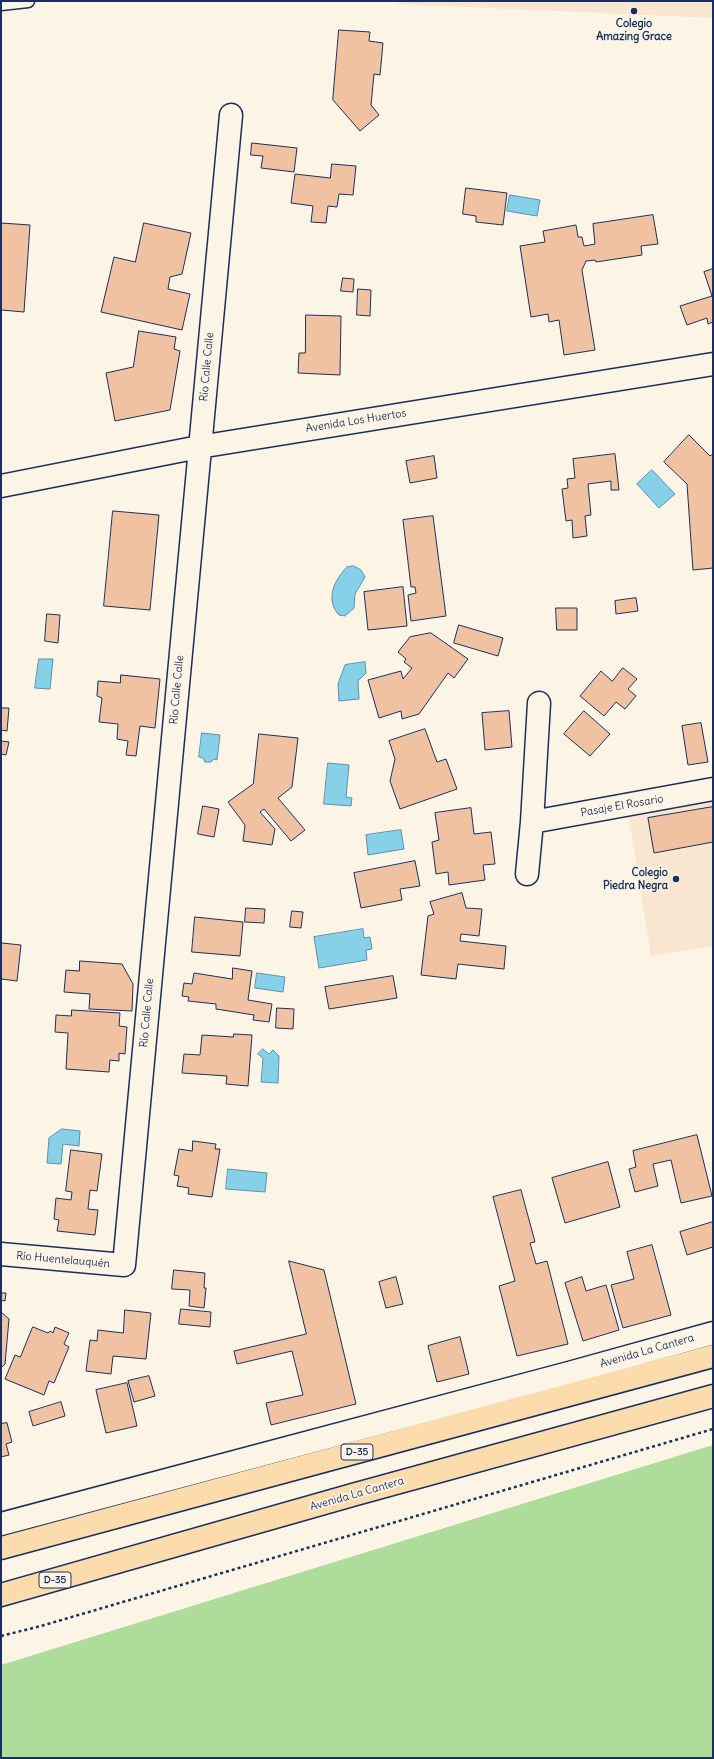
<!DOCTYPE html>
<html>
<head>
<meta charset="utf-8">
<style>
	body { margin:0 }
	#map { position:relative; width:714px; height:1759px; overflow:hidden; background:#fcf5e5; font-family:Delius,sans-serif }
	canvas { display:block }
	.frame { position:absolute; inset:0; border:2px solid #1b2f5e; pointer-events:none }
</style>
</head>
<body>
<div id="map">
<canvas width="714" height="1759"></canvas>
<div class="frame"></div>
</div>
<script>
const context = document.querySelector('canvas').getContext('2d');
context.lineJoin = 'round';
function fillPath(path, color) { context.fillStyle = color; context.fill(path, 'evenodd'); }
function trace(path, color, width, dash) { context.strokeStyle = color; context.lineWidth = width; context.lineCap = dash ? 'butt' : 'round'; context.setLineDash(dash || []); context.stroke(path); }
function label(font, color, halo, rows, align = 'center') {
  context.font = font + ' Delius,sans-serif'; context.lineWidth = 3.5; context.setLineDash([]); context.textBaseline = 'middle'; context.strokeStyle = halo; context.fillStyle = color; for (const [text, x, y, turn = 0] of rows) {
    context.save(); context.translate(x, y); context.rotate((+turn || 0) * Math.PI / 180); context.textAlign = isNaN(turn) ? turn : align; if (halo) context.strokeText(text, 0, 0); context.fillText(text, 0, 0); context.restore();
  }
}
fillPath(new Path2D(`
	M399 1H713V18L398 4Z
	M713 798V946L651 956 628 812Z`), '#f9e6d1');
fillPath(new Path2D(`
	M713 1445V1758H1V1665Z`), '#addc9b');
const water = new Path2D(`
	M510 195 540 200 537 216 507 211Z
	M652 470 675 494 659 508 637 484Z
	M354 566 361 570 365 577 355 594 354 608 345 616 339 615C325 600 334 580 347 567Z
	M39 659H53L50 689 35 688Z
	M365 662 366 673 358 681 359 699 339 701 338 684 345 665Z
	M202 733 220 735 217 760 214 759 211 762H205L203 758 199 757Z
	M328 763 349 765 346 797 352 798 351 806 324 804Z
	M401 830 404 849 368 855 366 835Z
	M363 929 364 938 370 937 372 949 366 950 367 960 319 968 314 937Z
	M257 973 285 977 283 992 255 988Z
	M263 1049 269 1054 273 1050 279 1056 278 1083 261 1082 263 1058 258 1054Z
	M62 1129 80 1131 79 1146 63 1144 61 1164 47 1163 49 1138Z
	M228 1169 267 1173 265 1192 226 1189Z`);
fillPath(water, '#86d1e7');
trace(water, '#5b90b0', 1);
const building = new Path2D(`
	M339 30 370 32 369 41 383 43 380 75 374 74 371 105 379 115 360 131 333 100Z
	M252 143 297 148 294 172 261 168 263 156 251 155Z
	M332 164 356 166 353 195 339 194 337 207 328 206 326 223 311 222 313 206 291 203 295 174 330 178Z
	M466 188 507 193 503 225 476 222V216L463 214Z
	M653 215 658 244 641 246 642 255 596 262 595 260 586 261 582 270 595 350 564 355 559 320 549 322 548 314 531 317 520 246 545 242 543 231 576 225 578 237H582L584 246 595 244 593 224Z
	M1 223 30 225 24 312 1 310Z
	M144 223 191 233 182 274 170 277 168 289 190 294 182 330 101 312 114 257 135 262Z
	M713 269V322L708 324 707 318 687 325 680 306 712 296 704 272Z
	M343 278 354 279 353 292 341 291Z
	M358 289 371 290 370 316 357 315Z
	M306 315 341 316 340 375 298 373 299 353H305Z
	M139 331 176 337 174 349 180 351 170 410 115 421 106 373 133 367Z
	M689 435 710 456 713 454V568L693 570 687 484 664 462Z
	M615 454 619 490H611V481L588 484 591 515 585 516 587 536 573 538 572 520 566 521 562 489 568 488 567 479 575 478 573 459Z
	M434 456 437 478 410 483 406 461Z
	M113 511 159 515 150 610 104 606Z
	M433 516 446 616 411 621 408 595 416 593 415 587H411L403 520Z
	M403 587 407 626 368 630 364 592Z
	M636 598 638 611 616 614 615 601Z
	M556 608H577V630H557Z
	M47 614 60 615 58 643 45 641Z
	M459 625 503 638 498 656 454 643Z
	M431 633 468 659 454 678 448 673 419 714 402 719 401 711 379 718 368 680 401 671 403 679 412 668 404 662 406 659 398 652 410 637Z
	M623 668 637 679 628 689 636 696 625 709 616 702 604 716 580 696 601 671 612 681Z
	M121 675 160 679 155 728 140 726 136 756 126 755 128 741 117 739 118 724 99 722 102 698 97 696 98 681 120 683Z
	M1 708H9L7 731 1 730Z
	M509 711 512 747 485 750 482 713Z
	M584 711 610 734 590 756 564 734Z
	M701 723 708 762 688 765 682 726Z
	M425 729 437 762 446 759 457 789 400 809 390 781 395 759 389 741Z
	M259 734 298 738 292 787 278 798 305 830 291 841 264 809 260 812 275 829 272 845 243 841 245 825 228 802 253 784Z
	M1 741 9 742 6 755 1 754Z
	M203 806 219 809 214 837 198 834Z
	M713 807V842L654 853 648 818Z
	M471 808 474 834 491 832 495 864 483 865 485 880 449 885 448 872 436 874 432 842 439 840 435 813Z
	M415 861 420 886 400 889 402 900 361 908 354 873Z
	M462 893 466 908 482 909 479 936 461 934 460 941 506 946 504 969 458 964 456 979 421 975 428 916 434 914 430 902Z
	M246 908 265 909 264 923 245 922Z
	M292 911 303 912 301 928 290 927Z
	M195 917 243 922 240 956 192 952Z
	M2 943 21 945 17 981 1 979Z
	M80 961 122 964 133 984 132 1011 89 1009 90 994 64 992 66 970 79 971Z
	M233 968 252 971 248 1000 272 1004 269 1022 253 1020 254 1015 216 1009V1004L188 1001 189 997 182 996 184 983 192 984 194 973 232 979Z
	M393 976 397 998 329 1009 325 987Z
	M277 1008 294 1009 293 1029 276 1028Z
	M72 1010 120 1013 119 1026 127 1027 125 1054 119 1053V1061L110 1060 109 1072 66 1069 68 1033 55 1032 56 1015 71 1016Z
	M234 1034 252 1035 248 1086 226 1084 227 1076 182 1073 184 1054 200 1055 202 1035 233 1037Z
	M697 1135 712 1196 681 1203 671 1160 653 1164 658 1186 635 1192 629 1169 636 1167 633 1151Z
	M193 1141 216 1144 215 1149H220L212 1197 188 1194 189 1188 177 1186 179 1176 174 1175 179 1149 192 1151Z
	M71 1150 102 1154 97 1191 90 1190 88 1209 98 1210 95 1235 57 1231 59 1220 54 1219 56 1198 71 1200 72 1192 66 1191Z
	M608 1162 620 1207 565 1223 552 1178Z
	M521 1190 535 1242 530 1243 536 1264 547 1261 568 1344 517 1356 499 1286 515 1281 493 1197Z
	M713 1222V1247L687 1255 680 1232Z
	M652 1245 671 1315 623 1328 611 1285 634 1279 627 1252Z
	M289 1261 324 1270 356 1404 271 1425 266 1403 303 1395 292 1351 237 1364 234 1351 306 1334Z
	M174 1270 205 1273 204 1288H206L204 1308 189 1306 190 1290 172 1289Z
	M396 1277 403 1304 386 1308 379 1282Z
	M582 1277 586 1291 606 1285 619 1330 583 1341 565 1283Z
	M1 1293H6L5 1301 1 1300Z
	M181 1309 211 1312 210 1327 179 1324Z
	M125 1310 151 1313 146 1359 113 1356 111 1374 86 1371 90 1340 97 1341 98 1330 123 1333Z
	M1 1312 9 1319 5 1364 1 1368Z
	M33 1327 48 1333 50 1331 53 1333 55 1327 69 1333 64 1344 69 1347 54 1383 49 1381 44 1395 5 1379 15 1355 20 1357Z
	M460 1337 469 1374 437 1382 428 1346Z
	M149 1376 155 1396 134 1402 128 1381Z
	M127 1383 137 1426 106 1433 96 1390Z
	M61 1402 65 1416 33 1426 29 1412Z
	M7 1423 12 1442 6 1444 9 1455 1 1457V1424Z`);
fillPath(building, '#f1c2a1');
trace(building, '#1b2f5e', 1);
const service = new Path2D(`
	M1 4 28 1`);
const minor = new Path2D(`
	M1 486 199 447 713 364
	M539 703 532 822 713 789
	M527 874 532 822
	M1 1254 124 1265 231 115
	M1 1524 569 1373 713 1333`);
const trunk = new Path2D(`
	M1 1548 713 1356
	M1 1595 356 1494 713 1396`);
trace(service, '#1b2f5e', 15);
trace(minor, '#1b2f5e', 25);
trace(trunk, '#1b2f5e', 25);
trace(new Path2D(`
	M1 1636 41 1626 713 1429`), '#1b2f5e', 2.5, [3, 3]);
trace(service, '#fcf5e5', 12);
trace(minor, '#fcf5e5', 22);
trace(trunk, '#fcdcac', 22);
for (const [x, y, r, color] of [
	[634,11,4,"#1b2f5e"],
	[676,879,4,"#1b2f5e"]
]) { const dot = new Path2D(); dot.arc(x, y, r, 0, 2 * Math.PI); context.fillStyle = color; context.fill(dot); trace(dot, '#fcf5e5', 1.5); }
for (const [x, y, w] of [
	[357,1452,32],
	[55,1580,32]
]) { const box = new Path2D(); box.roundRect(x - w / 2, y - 8, w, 16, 3); context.fillStyle = '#fcf5e5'; context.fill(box); trace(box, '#1b2f5e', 1); }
label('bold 10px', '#1b2f5e', null, [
	["D-35",357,1452],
	["D-35",55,1580]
]);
label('bold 11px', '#1b2f5e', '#fcf5e5', [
	["Colegio",634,24],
	["Amazing Grace",634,37],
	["Colegio",668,873,"right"],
	["Piedra Negra",668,886,"right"]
]);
label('11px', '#1b2f5e', '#fcf5e5', [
	["Río Calle Calle",207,367,-85],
	["Avenida Los Huertos",356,421,-9],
	["Río Calle Calle",177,690,-85],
	["Pasaje El Rosario",622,806,-10],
	["Río Calle Calle",147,1013,-85],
	["Río Huentelauquén",63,1260,5],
	["Avenida La Cantera",647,1351,-16],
	["Avenida La Cantera",357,1494,-16]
]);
</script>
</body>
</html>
